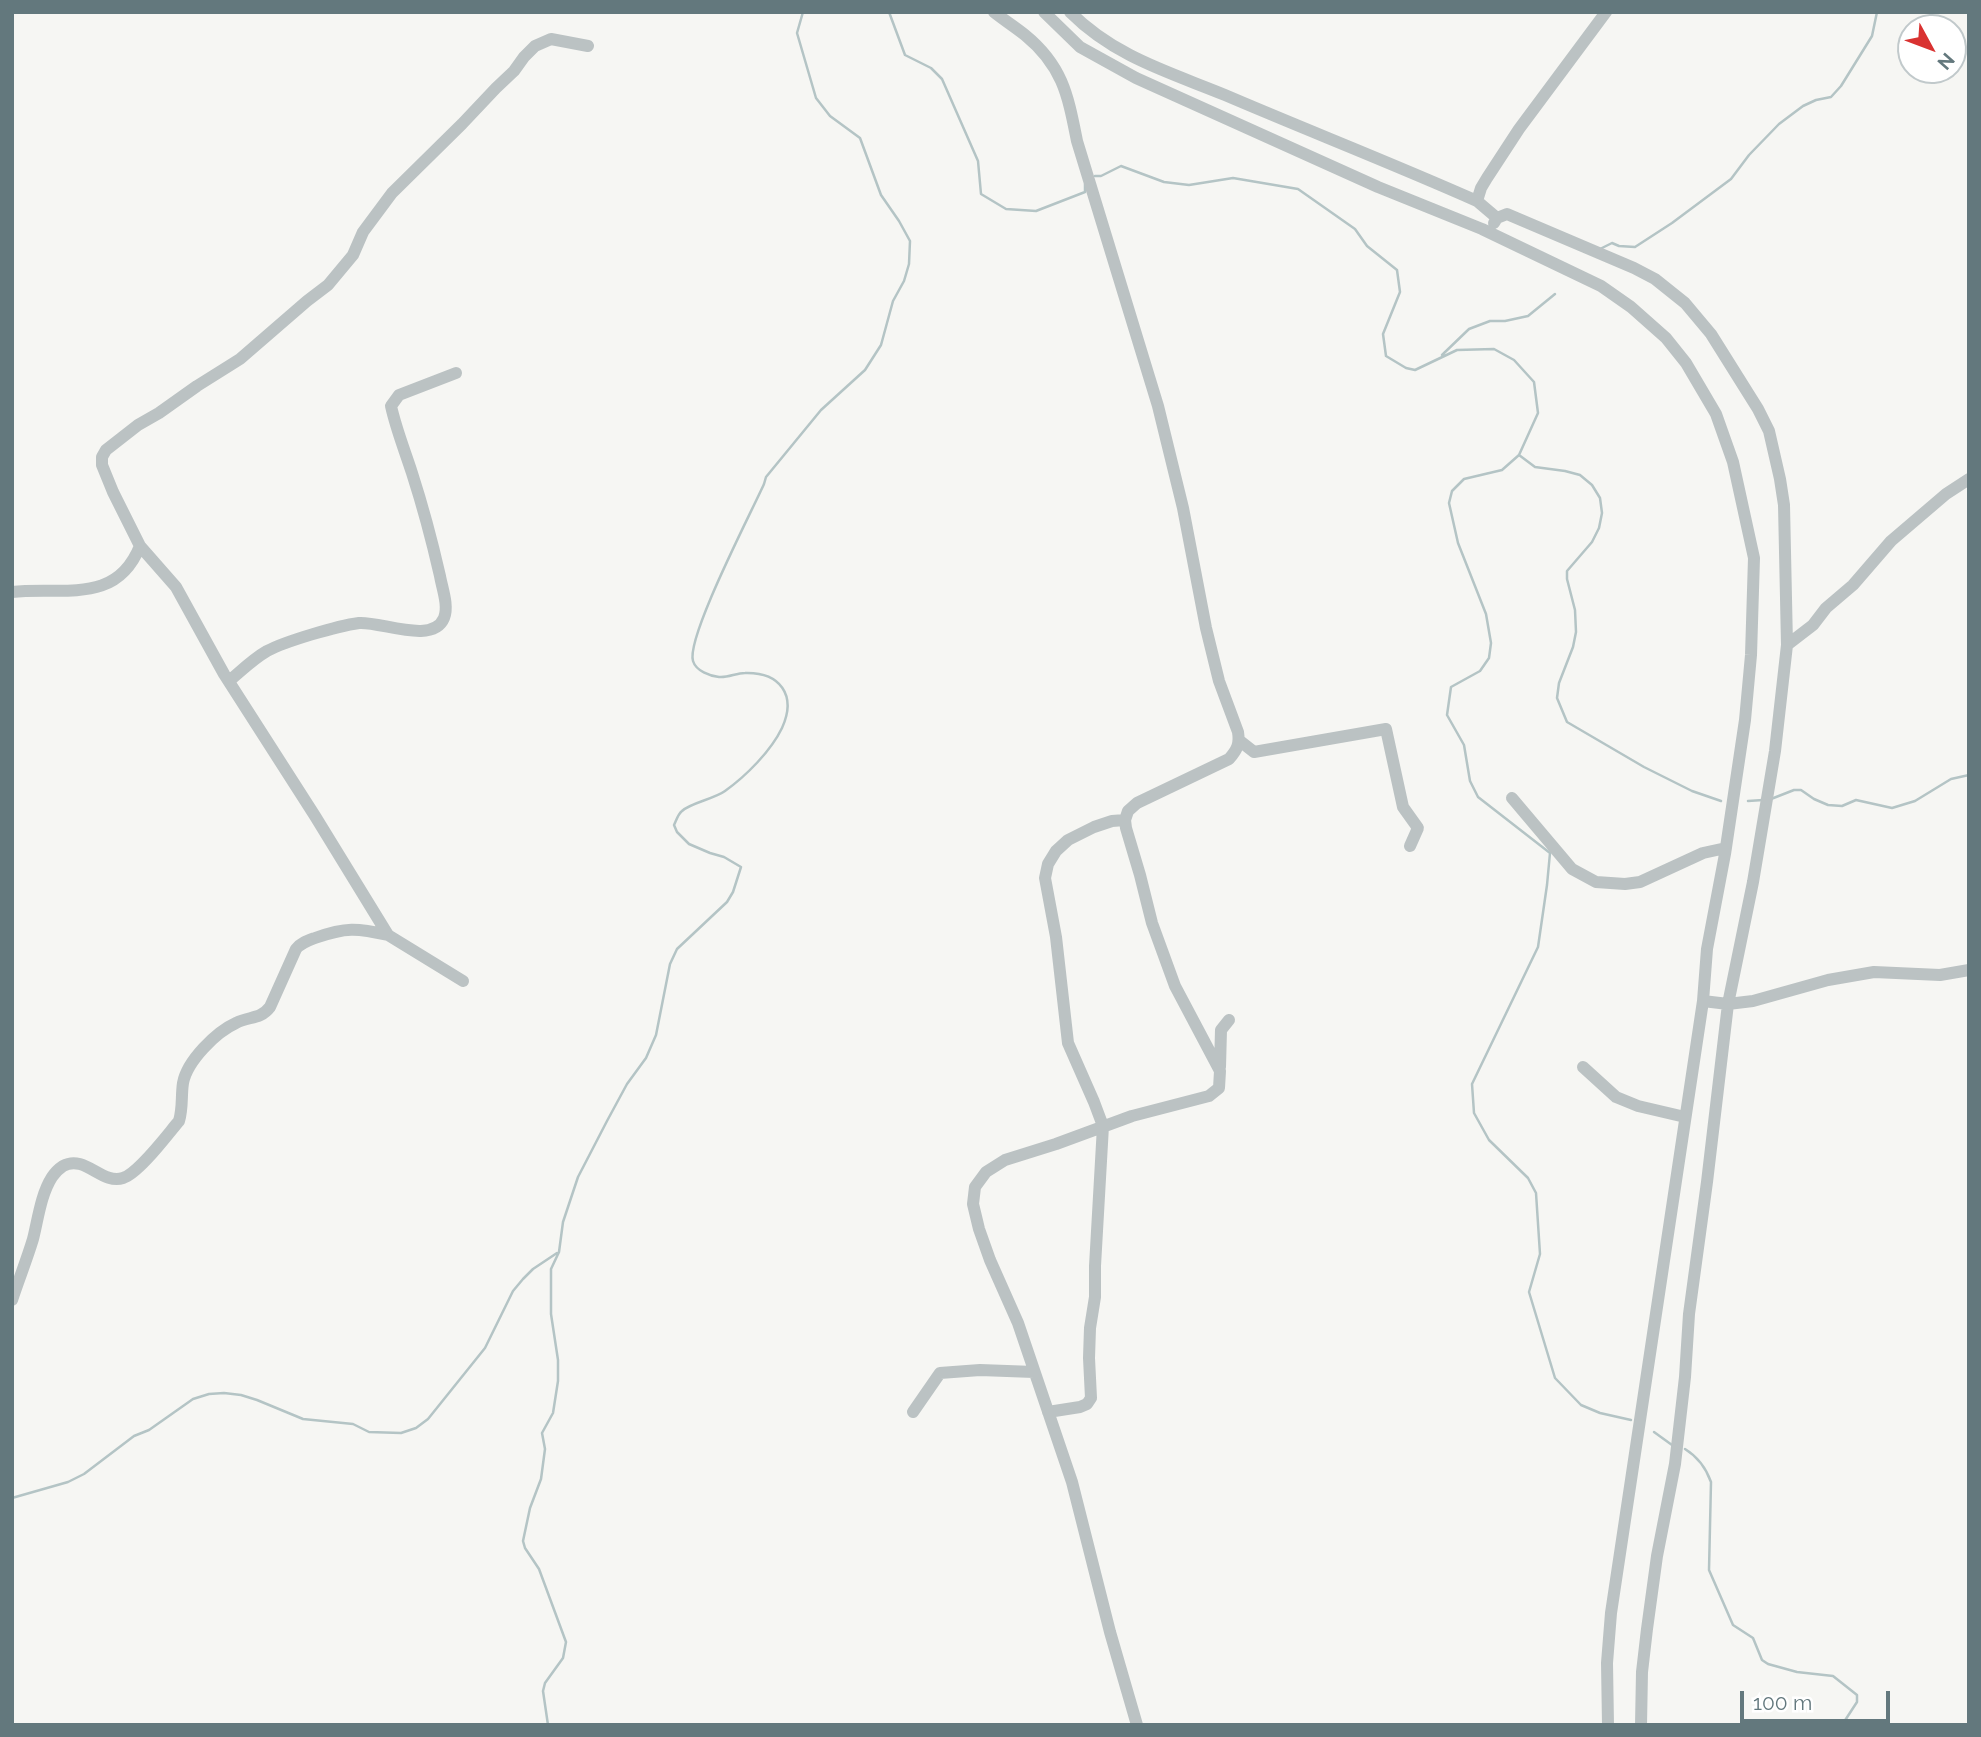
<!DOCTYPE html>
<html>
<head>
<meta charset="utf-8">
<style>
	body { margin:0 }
	#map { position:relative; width:1981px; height:1737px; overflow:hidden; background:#f6f6f3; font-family:Raleway,sans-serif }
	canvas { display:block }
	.frame { position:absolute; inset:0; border:14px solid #63787d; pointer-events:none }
	.north { position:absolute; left:1897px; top:14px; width:70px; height:70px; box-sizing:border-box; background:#fff; border:2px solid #c1c9cb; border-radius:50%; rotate:131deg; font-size:19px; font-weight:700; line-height:28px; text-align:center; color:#63787d }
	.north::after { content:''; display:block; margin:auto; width:24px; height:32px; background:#d93231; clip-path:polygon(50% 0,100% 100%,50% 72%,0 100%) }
	.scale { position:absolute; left:1740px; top:1691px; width:150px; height:32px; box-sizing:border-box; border:4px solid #63787d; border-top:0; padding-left:9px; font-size:21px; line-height:24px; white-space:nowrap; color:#63787d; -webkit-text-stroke:5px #fff; paint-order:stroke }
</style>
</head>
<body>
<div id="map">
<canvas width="1981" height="1737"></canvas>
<div class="frame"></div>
<div class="north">N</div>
<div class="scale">100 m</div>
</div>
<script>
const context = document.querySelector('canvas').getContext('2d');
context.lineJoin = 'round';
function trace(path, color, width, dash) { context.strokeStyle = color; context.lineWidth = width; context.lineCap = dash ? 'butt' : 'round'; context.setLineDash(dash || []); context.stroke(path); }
trace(new Path2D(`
	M889 12 905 55 931 68 942 79 978 161 981 194 1006 209 1036 211 1085 192V184
	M1095 176H1101L1121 166 1164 182 1189 185 1233 178 1298 189 1355 229 1367 246 1397 270 1400 292 1383 334 1386 356 1406 368 1415 370 1457 350 1494 349 1514 360 1534 382 1538 413 1519 455 1502 470 1464 479 1452 491 1449 503 1458 543 1486 614 1491 643 1489 658 1480 671 1451 687 1447 715 1464 745 1470 781 1478 797 1550 853 1547 885 1538 947 1472 1084 1474 1113 1489 1140 1528 1178 1536 1193 1540 1254 1529 1292 1555 1378 1581 1405 1600 1413 1631 1420
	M1600 249 1612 243 1619 246 1635 247 1672 223 1731 179 1749 155 1779 124 1803 106 1816 100 1831 97 1841 86 1872 36 1877 12
	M1442 355 1469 329 1490 321H1505L1528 316 1555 294
	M1519 455 1535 467 1565 471 1580 475 1592 485 1600 498 1602 513 1599 528 1592 542 1567 571V579L1575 610 1576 632 1573 647 1559 683 1557 698 1567 722 1644 767 1692 791 1721 801
	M1771 799 1794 790H1801L1814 799 1828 805 1842 806 1856 800 1892 808 1915 801 1951 779 1969 775
	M1748 801 1763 800
	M1654 1432 1672 1445
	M1685 1449C1698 1457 1706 1468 1711 1482L1709 1570 1733 1625 1753 1638 1762 1660 1768 1664 1797 1672 1833 1676 1857 1695V1702L1842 1725
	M12 1498 68 1482 84 1474 134 1436 149 1430 193 1399 209 1394 224 1393 241 1395 257 1400 303 1419 353 1424 369 1432 401 1433 416 1428 428 1419 485 1348 513 1291 523 1279 533 1269 557 1253
	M548 1725 543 1691 545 1683 563 1658 566 1642 539 1569 525 1548 523 1541 530 1508 541 1479 545 1449 542 1433 553 1413 558 1381V1360L551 1314V1269L559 1252 563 1222 578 1177 607 1121 627 1084 646 1058 656 1035 670 964 677 949 727 902 733 892 741 867 724 857 710 853 689 844 677 832 674 825C676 821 678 814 682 811 690 803 714 799 725 791 746 776 771 751 782 728 797 695 780 672 745 673 736 673 728 678 719 677 710 676 696 671 693 661 686 638 751 513 764 484L766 477 821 410 865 370 881 345 893 301 904 281 909 264 910 241 899 221 881 195 860 138 830 116 816 98 797 33 803 12`), '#b4c4c5', 2.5);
trace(new Path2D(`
	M994 12C1004 20 1015 27 1025 35 1063 66 1068 96 1077 141L1158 406 1183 508 1206 628 1219 681 1238 732C1240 744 1237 750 1229 759L1137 803 1128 811 1125 820 1126 828 1140 875 1152 923 1175 986 1220 1071 1219 1088 1209 1096 1132 1116 1056 1144 1005 1160 986 1172 975 1187 973 1204 979 1229 990 1260 1018 1323 1072 1482 1110 1632 1137 1725
	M1044 12 1080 47 1136 78 1378 187 1482 229 1601 286 1631 307 1666 338 1686 363 1716 414 1733 462 1754 558 1751 655 1745 720 1725 854 1707 949 1703 1001 1611 1613 1607 1663 1608 1725
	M1070 12C1115 57 1169 72 1225 95 1309 131 1394 164 1477 201L1497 218 1494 223
	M1477 201 1481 188 1487 178 1519 129 1606 12
	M1497 218 1507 214 1634 268 1655 279 1685 303 1711 334 1758 409 1769 431 1780 479 1784 505 1787 645 1775 751 1753 882 1728 1004 1707 1182 1689 1314 1685 1377 1675 1464 1657 1556 1647 1629 1642 1672 1641 1725
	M140 546 176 587 224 674 315 816 388 935 463 981
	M12 592C62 586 116 606 140 546L113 492 102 465V457L106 450 138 425 159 413 197 386 240 359 307 301 328 285 353 255 363 232 392 193 462 124 496 88 514 71 524 57 535 46 551 39 588 46
	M1787 645 1813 625 1826 608 1853 585 1891 541 1946 494 1969 479
	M229 681C241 671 253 659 267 651 286 641 337 626 359 623 380 621 433 645 444 618 449 606 442 588 440 576 432 541 423 507 412 473 405 451 396 429 391 406L399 395 456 373
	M1240 741 1254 752 1386 729 1403 807 1418 828 1410 846
	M1512 798 1572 869 1596 882 1625 884 1640 882 1703 853 1726 848
	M1703 1001 1728 1004 1753 1001 1828 980 1874 972 1940 975 1969 970
	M1220 1067 1221 1030 1229 1020
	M1583 1067 1616 1097 1638 1106 1685 1117
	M12 1300C19 1279 27 1259 33 1239 38 1219 41 1194 52 1177 54 1174 60 1168 63 1166 85 1154 102 1185 123 1178 139 1173 167 1135 179 1121 183 1108 181 1096 183 1083 187 1061 216 1032 236 1023 249 1016 260 1020 270 1007L296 949C301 943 307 941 315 938 346 927 357 928 388 935
	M913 1412 940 1373 980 1370 1034 1372
	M1048 1412 1080 1407 1087 1404 1091 1398 1089 1358 1090 1328 1095 1297V1266L1103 1126 1094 1102 1068 1043 1056 937 1045 878 1048 864 1056 851 1068 840 1094 827 1112 821 1125 820`), '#bbc2c3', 12);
</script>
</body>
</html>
